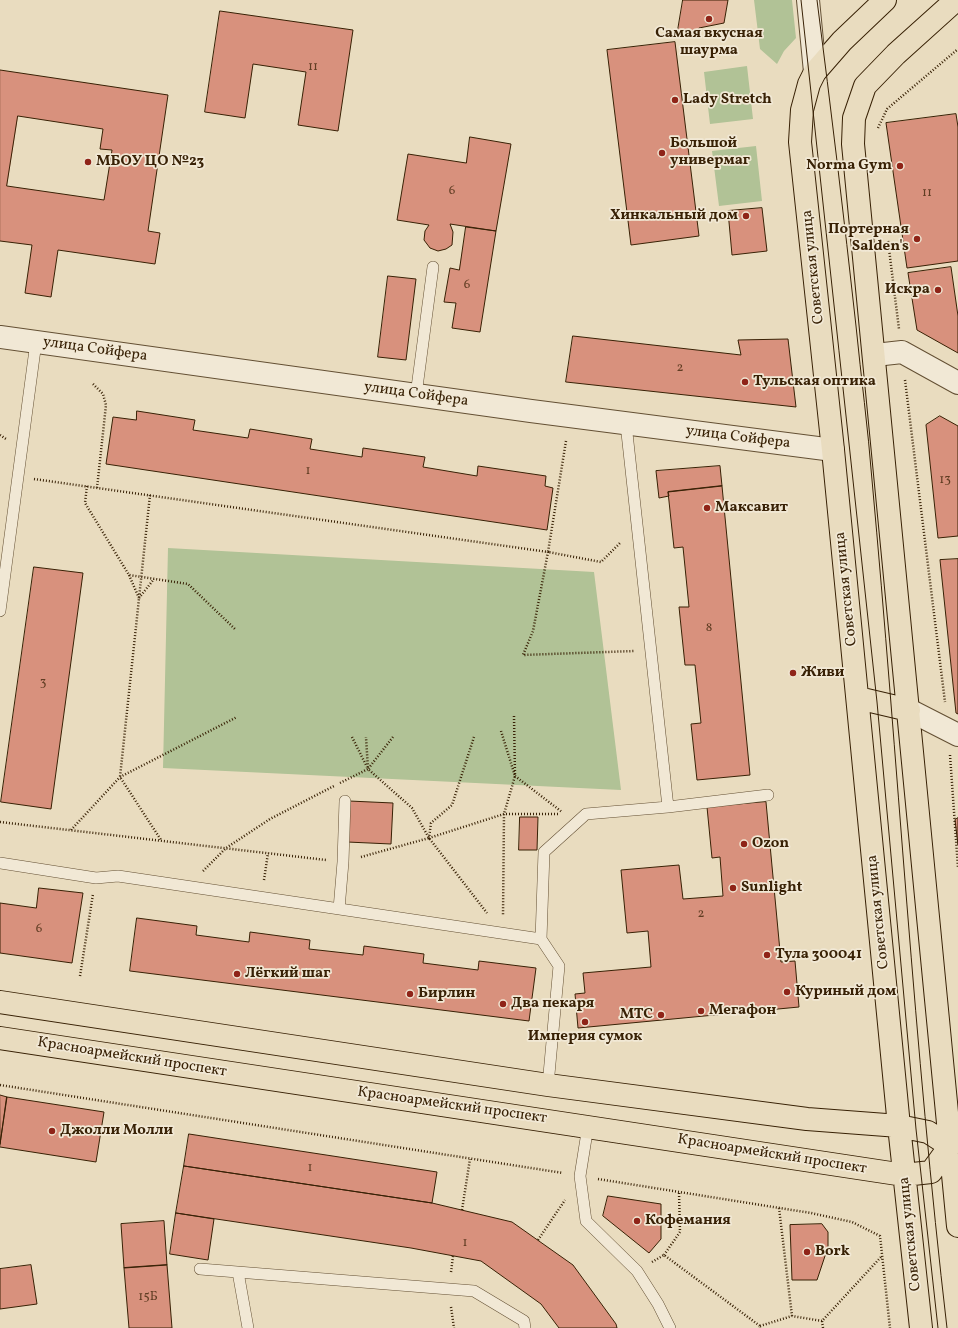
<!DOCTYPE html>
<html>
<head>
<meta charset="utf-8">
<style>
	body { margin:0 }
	canvas { display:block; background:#e9dcbf }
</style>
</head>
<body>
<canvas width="958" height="1328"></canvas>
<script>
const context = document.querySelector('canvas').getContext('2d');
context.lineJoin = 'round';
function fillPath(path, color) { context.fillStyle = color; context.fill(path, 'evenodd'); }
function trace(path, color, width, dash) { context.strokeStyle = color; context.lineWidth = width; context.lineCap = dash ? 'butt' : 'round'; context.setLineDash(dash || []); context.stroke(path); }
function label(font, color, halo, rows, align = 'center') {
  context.font = font + ' Vollkorn,serif'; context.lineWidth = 3.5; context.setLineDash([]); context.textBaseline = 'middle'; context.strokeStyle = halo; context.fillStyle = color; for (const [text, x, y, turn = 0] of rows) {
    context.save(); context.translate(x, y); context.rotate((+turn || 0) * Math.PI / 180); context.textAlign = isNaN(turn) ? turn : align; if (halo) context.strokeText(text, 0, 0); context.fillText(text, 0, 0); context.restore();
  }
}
fillPath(new Path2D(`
	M754 0H792L796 38 784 51 777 64 760 49Z
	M747 66 753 119 710 124 704 72Z
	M756 146 762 201 719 206 712 151Z
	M168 548 594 572 621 790 163 768Z`), '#b1c296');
const building = new Path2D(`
	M683 0H728L724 23 699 28 696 36H677Z
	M220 11 353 30 338 131 298 125 306 72 253 64 245 118 205 112Z
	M675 42 699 236 631 245 607 50Z
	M0 70 168 95 148 231 160 233 155 264 58 250 51 297 25 293 32 245 0 241ZM18 116 103 129 100 149 112 150 104 200 7 186Z
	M956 114 958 127V261L907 268 886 123Z
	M470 137 511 144 496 231 450 224 453 232 452 245 446 249 438 251 430 248 424 240 425 231 429 225 397 220 408 154 466 163Z
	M762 208 767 251 732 255 728 211Z
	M466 227 496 231 480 332 452 328 456 303 444 302 450 268 459 270Z
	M951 267 958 316V353L917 330 908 273Z
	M388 276 416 279 406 360 378 357Z
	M573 336 741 355 738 340 788 339 796 407 566 382Z
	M137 411 195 420 193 430 248 438 250 429 312 439 310 449 362 457 363 448 425 457 423 467 477 476 478 466 546 476 545 486 553 488 547 530 106 464 113 417 136 420Z
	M940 416 958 426V536L938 538 926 425Z
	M720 466 722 486 668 492 669 496 659 498 656 471Z
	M722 486 750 775 697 780 691 724 701 723 695 665H685L679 607H689L683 547 674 548 668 492Z
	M958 559V714L956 713 940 560Z
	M34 567 83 573 51 809 1 802Z
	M349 801 393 803 391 844 347 842Z
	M766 802 781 962 795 961 799 1007 578 1028 575 994 585 993 583 973 651 967 648 931 627 933 621 870 679 865 683 899 723 896 720 857 712 858 707 807Z
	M520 817H538L537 850H519Z
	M958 818V845L955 820Z
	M39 888 83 893 72 963 0 953V903L36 908Z
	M137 918 197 926 196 935 249 942 250 932 310 940 309 949 363 955 364 946 424 954 423 963 478 970 479 961 536 968 529 1021 130 971Z
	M0 1095 7 1097 0 1144Z
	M7 1097 104 1112 96 1162 0 1147Z
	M189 1134 437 1172 432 1203 184 1166Z
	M184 1166 432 1203 512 1222 573 1265 616 1324 617 1328H559L541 1304 481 1261 411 1248 176 1213Z
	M608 1196 661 1204V1239L649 1253 603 1216Z
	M176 1213 214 1219 208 1260 170 1254Z
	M164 1221 167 1265 124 1268 121 1224Z
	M822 1224 828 1232V1247L817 1280H792L790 1225Z
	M31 1265 37 1304 0 1309V1269Z
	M167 1265 172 1328H129L124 1268Z`);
fillPath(building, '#d8917d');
trace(building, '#382105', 1);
const lane = new Path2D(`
	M416 395 433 267
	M626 424 668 807
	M0 611 36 342
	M0 863 96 878 118 876 541 939 559 966 548 1085
	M339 909 343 862 345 801
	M541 939 544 852 586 814 668 807 768 795
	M588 1126 580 1176 586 1221 637 1271 658 1304 670 1328
	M200 1269 474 1291 524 1321 525 1328
	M238 1272 248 1328`);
const street = new Path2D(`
	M808 0 815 72
	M0 337 531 411 833 450
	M875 355 902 352 958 383
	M909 710 958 735`);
const primary = new Path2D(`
	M885 0 842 41 815 72 809 84 802 110 800 142 833 450 899 1126 921 1328
	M956 0 896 54 865 86 854 118 853 144C890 505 922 866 958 1226
	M858 698 909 710
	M0 1002 548 1085 807 1119 899 1126 928 1132 950 1146
	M0 1038 904 1175 931 1172 950 1146`);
trace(lane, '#645034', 12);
trace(street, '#645034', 24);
trace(primary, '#382105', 24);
trace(new Path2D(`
	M878 128 887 109 958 49
	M888 241 899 329
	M905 380 945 702
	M93 384 103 394 106 405 97 488
	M0 435 6 439
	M566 441 548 552 601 562 621 542
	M34 479 548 552 533 631 523 655 634 651
	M87 486 85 503 129 575 188 584 236 630
	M150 495 120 777 161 840
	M129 575 139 598
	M139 598 154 579
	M514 716 515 776 562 812
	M501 731 515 776 504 814 503 916
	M352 737 367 767
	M393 737 368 769 412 808 429 838 487 913
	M474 737 452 805 431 823 429 838 504 814H560
	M950 755 958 868
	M340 783 368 769 366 737
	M0 822 326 860
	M71 830 120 777 237 717
	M361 857 429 838
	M203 871 226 848 270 819 334 786
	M264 880 268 853
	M80 976 93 894
	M0 1085 563 1173
	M598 1179 811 1213 852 1222 880 1236 890 1328
	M779 1208 792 1316
	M462 1210 470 1159
	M538 1240 565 1200
	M664 1255 680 1232 679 1192
	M652 1262 664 1255 760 1326V1328
	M451 1272 453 1256
	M451 1307 454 1328
	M760 1326 792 1316 822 1321
	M823 1328 822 1321 881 1257`), '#382105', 2.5, [1, 2]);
trace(lane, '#f1e8d5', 11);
trace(street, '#f1e8d5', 22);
trace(primary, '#e9dcbf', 22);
trace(new Path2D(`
	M801 0 877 702 916 1129 938 1328
	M817 0C831 109 844 217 856 326 861 377 868 428 872 480 898 762 914 1046 947 1328`), '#382105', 1);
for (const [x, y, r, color] of [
	[709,19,4,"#8f2418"],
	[675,100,4,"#8f2418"],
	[662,153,4,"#8f2418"],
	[88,162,4,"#8f2418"],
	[900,166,4,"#8f2418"],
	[746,216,4,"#8f2418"],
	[917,239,4,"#8f2418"],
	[938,290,4,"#8f2418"],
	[745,382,4,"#8f2418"],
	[707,508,4,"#8f2418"],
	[793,673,4,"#8f2418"],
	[744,844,4,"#8f2418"],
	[733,888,4,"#8f2418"],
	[767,955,4,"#8f2418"],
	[237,974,4,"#8f2418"],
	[787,992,4,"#8f2418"],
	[410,994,4,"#8f2418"],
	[503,1004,4,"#8f2418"],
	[701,1011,4,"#8f2418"],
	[661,1015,4,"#8f2418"],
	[585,1022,4,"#8f2418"],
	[52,1131,4,"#8f2418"],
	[637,1221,4,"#8f2418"],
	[807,1252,4,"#8f2418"]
]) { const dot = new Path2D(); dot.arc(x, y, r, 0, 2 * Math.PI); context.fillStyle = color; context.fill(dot); trace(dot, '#f1e8d5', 1.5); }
label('13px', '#603d23', null, [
	["11",313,68],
	["6",452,192],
	["11",927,194],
	["6",467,286],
	["2",680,369],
	["1",308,472],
	["13",945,481],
	["8",709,629],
	["3",43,684],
	["2",701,915],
	["6",39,930],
	["1",310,1169],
	["1",465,1244],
	["15Б",148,1298]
]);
label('bold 15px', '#382105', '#f1e8d5', [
	["Самая вкусная",709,34,"center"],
	["шаурма",709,51,"center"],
	["Lady Stretch",683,100],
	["Большой",670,144],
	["универмаг",670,161],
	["МБОУ ЦО №23",96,162],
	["Norma Gym",892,166,"right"],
	["Хинкальный дом",738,216,"right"],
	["Портерная",909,230,"right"],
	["Salden's",909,247,"right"],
	["Искра",930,290,"right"],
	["Тульская оптика",753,382],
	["Максавит",715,508],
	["Живи",801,673],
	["Ozon",752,844],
	["Sunlight",741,888],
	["Тула 300041",775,955],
	["Лёгкий шаг",245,974],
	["Куриный дом",795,992],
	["Бирлин",418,994],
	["Два пекаря",511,1004],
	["Мегафон",709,1011],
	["МТС",653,1015,"right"],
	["Империя сумок",585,1037,"center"],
	["Джолли Молли",60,1131],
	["Кофемания",645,1221],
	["Bork",815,1252]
], 'left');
label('15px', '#382105', '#f1e8d5', [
	["Советская улица",814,267,-96],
	["улица Сойфера",95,350,8],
	["улица Сойфера",416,395,8],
	["улица Сойфера",738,438,7],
	["Советская улица",847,589,-96],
	["Советская улица",879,912,-96],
	["Красноармейский проспект",132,1058,9],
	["Красноармейский проспект",452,1106,8],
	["Красноармейский проспект",772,1155,9],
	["Советская улица",911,1234,-96]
]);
</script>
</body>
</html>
